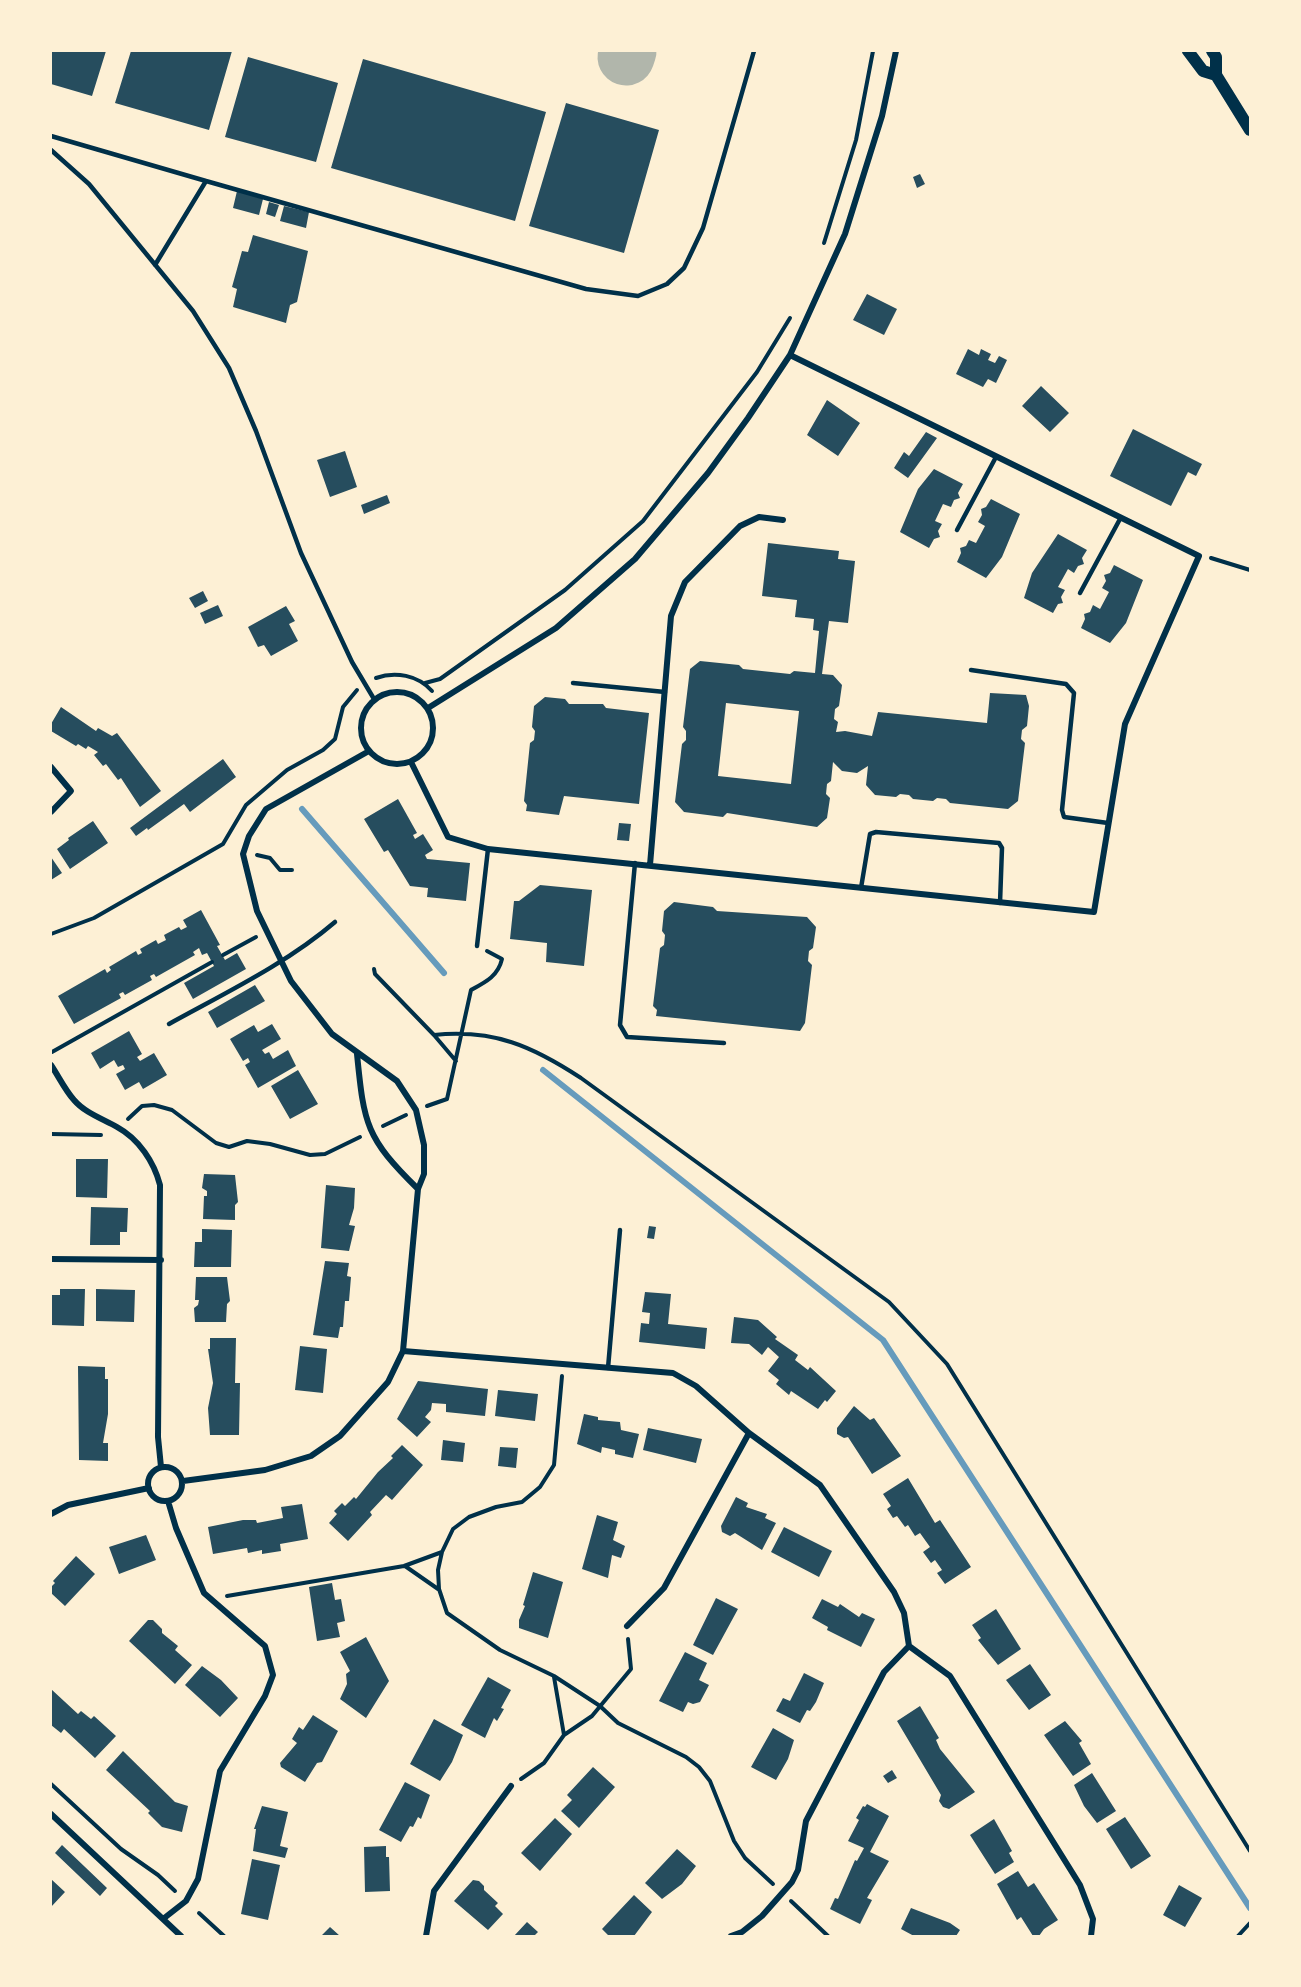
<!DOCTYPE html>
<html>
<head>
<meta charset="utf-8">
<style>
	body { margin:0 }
	#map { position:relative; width:1301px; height:1987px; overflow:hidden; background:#fdf0d5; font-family:Mulish,sans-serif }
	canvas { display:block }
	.frame { position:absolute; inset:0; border:52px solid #fdf0d5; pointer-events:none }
</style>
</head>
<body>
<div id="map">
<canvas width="1301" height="1987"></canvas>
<div class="frame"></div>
</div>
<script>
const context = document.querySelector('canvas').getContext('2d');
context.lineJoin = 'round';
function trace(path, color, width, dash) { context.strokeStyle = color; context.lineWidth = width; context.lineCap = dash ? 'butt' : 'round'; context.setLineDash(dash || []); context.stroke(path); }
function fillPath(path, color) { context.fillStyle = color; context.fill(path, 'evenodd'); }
trace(new Path2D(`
	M302 809 444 973
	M543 1070 883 1340 1250 1908`), '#669bbc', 6);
trace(new Path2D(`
	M626 57 628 51`), '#b1b6ab', 57);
fillPath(new Path2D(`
	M51 51H106L92 96 51 84Z
	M131 51H232L209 130 115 103Z
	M248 57 338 83 316 162 225 137Z
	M363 59 546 112 515 221 331 168Z
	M566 103 659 130 624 253 529 226Z
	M920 174 925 184 917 188 913 177Z
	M237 191 263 199 259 215 233 208Z
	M269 202 279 205 275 217 266 214Z
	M284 206 309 212 306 228 280 221Z
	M253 235 308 251 297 302 290 305 286 323 233 307 237 289 232 287 242 251 248 252Z
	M867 294 897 309 884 335 853 320Z
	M968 349 979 355 981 349 991 354 988 360 995 363 999 356 1007 360 996 383 988 379 983 387 956 374Z
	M1041 386 1069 413 1050 432 1022 406Z
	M827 400 860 423 838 456 807 435Z
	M1133 429 1202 464 1196 476 1188 472 1171 506 1110 476Z
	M926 432 937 438 908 478 894 468 904 452 909 456Z
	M345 451 357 487 330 497 317 460Z
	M934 469 963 484 958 493 960 498 954 500 951 507 943 504 935 521 942 524 938 531 940 537 934 539 929 548 900 532 918 489Z
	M387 495 390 503 364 514 361 505Z
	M991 499 1020 514 1002 557 986 578 957 562 961 553 960 548 966 546 969 540 976 543 985 526 978 522 982 515 981 509 986 507Z
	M1058 534 1087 550 1082 558 1084 564 1078 566 1074 573 1068 569 1058 587 1065 590 1061 597 1063 603 1058 604 1053 613 1024 598 1032 573Z
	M768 543 839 551 838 559 855 561 848 623 829 621 822 674 833 675 842 685 839 706 835 709 834 719 838 722 836 732 845 731 872 736 878 712 987 723 990 693 1026 695 1029 706 1027 726 1022 730 1021 739 1025 743 1018 801 1008 809 950 803 946 799 937 798 933 801 913 799 909 795 900 794 896 797 875 795 866 785 868 766 857 773 842 771 833 762 831 781 827 784 826 794 830 798 827 818 817 827 727 813 723 817 684 812 675 802 682 744 686 740V731L683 727 690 669 700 661 739 665 743 669 790 674 794 671 815 673 819 631 813 630 814 619 795 617 797 600 762 596ZM726 703 799 711 791 784 718 776Z
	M1114 565 1143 580 1126 623 1110 643 1081 628 1085 619 1084 614 1090 612 1093 605 1100 609 1109 592 1102 588 1106 581 1104 575 1110 573Z
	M203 591 208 601 195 608 189 598Z
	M218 605 223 616 205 624 200 613Z
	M286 606 295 621 289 624 298 641 271 656 264 645 258 647 248 627Z
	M545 697 565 699 569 704H603L606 708 649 713 639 804 564 796 559 815 526 811 527 805 524 801 530 743 534 740 535 731 532 727 534 706Z
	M61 707 96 731 98 728 112 736 117 733 161 791 140 807 121 778 118 780 106 764 103 766 94 755 98 752 88 746 86 749 78 744 76 746 51 731V724Z
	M223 759 236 777 190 812 184 804 148 830 147 828 136 836 130 828Z
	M398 799 417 833 413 835 415 839 423 834 433 850 425 855 427 859 470 863 466 901 427 897 428 888 410 886 388 850 384 852 364 819Z
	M93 821 108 843 70 869 57 849 69 840 68 838Z
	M619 823 631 824 629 841 617 840Z
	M51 857 62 873 51 880Z
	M540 885 592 890 584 966 546 962 547 943 510 939 514 901H519Z
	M674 902 713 907 717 911 807 917 816 927 813 948 809 951 808 961 812 965 805 1023 800 1031 656 1016 657 1010 653 1006 660 948 664 945 665 935 662 931 664 911Z
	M201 910 220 945 217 946 225 960 237 953 246 969 193 999 184 983 214 966 207 953 202 955 199 948 193 952 195 955 156 977 154 974 150 976 152 980 125 995 123 992 119 994 121 998 74 1024 58 996 105 969 107 973 111 970 109 967 136 951 138 955 142 953 140 949 156 940 158 944 166 940 164 935 179 927 181 930 187 927 183 920Z
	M255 985 265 1001 217 1028 208 1012Z
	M272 1024 281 1039 262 1050 265 1054 269 1052 273 1059 288 1050 296 1066 258 1088 245 1065 250 1062 248 1058 243 1061 230 1039 254 1025 258 1032Z
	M129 1031 142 1054 137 1057 140 1061 154 1053 167 1075 143 1089 139 1082 125 1090 116 1074 125 1069 123 1065 118 1067 114 1060 100 1069 91 1053Z
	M298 1070 318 1104 290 1119 271 1086Z
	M76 1159H108L107 1198 76 1197Z
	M204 1174 235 1175 238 1202 235 1205V1220L203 1219 204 1196H207V1191L202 1188Z
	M326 1185 355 1188 354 1208 349 1225 355 1226 349 1251 321 1248Z
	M91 1207 128 1208 127 1232H120V1245H90Z
	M649 1226 656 1227 654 1239 647 1238Z
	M202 1229 232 1230 231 1267H194L195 1242H202Z
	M325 1261 349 1263 347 1276 351 1277 349 1301H345L343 1327H340L338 1338 313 1335Z
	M196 1277H227L230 1301 227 1304 226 1322H195L194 1308 198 1305 199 1300H195Z
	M60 1289H85L84 1326 51 1325V1295H60Z
	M96 1289 135 1290 134 1322 96 1321Z
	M645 1292 671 1294 668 1324 707 1328 705 1349 639 1342 641 1323 649 1324 650 1313 642 1312Z
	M734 1317 758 1320 777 1337 775 1339 798 1355 795 1360 808 1370 810 1367 836 1391 827 1402 825 1400 818 1409 791 1391 789 1395 776 1384 779 1380 768 1371 779 1357 768 1347 762 1355 749 1344 731 1343Z
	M210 1338H236L235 1383H240L239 1435H210L208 1408 213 1383 208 1349H210Z
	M300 1346 327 1349 323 1393 295 1390Z
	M78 1366 105 1367V1379H108V1414L103 1443H108V1461L79 1460Z
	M418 1381 488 1389 485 1416 446 1412V1404L432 1403 431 1410 425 1417 431 1422 417 1437 397 1419Z
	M498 1390 538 1394 535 1421 495 1416Z
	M854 1406 870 1420 874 1418 901 1456 872 1474 848 1437 844 1438 837 1434V1428Z
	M584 1414 598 1417V1420L620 1422 621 1430 639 1434 633 1458 615 1454V1450L602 1447 601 1453 577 1444Z
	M648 1428 702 1439 696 1463 643 1450Z
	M443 1440 465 1443 463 1462 441 1460Z
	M402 1445 423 1465 392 1500 386 1495 370 1512 372 1515 348 1541 329 1523 337 1514 334 1511 342 1503 345 1506 354 1497 356 1499 378 1472 393 1458 391 1456Z
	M500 1447 518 1448 516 1468 498 1466Z
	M908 1478 935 1523 940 1520 971 1567 945 1584 937 1573 942 1570 935 1560 931 1563 923 1552 930 1547 920 1533 915 1536 908 1525 905 1527 897 1516 893 1518 887 1509 891 1506 883 1494Z
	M736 1497 748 1503 746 1507 767 1514 765 1518 776 1523 762 1550 735 1533 730 1536 722 1532 721 1526Z
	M302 1504 308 1539 280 1544 281 1551 262 1554V1550L248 1553 247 1548 213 1554 208 1527 243 1520H256L257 1523 283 1518 281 1507Z
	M597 1515 618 1522 613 1540 625 1546 621 1558 612 1555 608 1578 582 1569Z
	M784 1527 832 1551 819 1577 771 1552Z
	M146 1535 156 1560 119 1574 109 1547Z
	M76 1556 95 1574 65 1606 51 1593V1587L55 1583 53 1581Z
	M533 1572 563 1582 548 1638 519 1628V1620L525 1606 523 1605Z
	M332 1583 335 1600 341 1599 345 1621 337 1623 340 1637 317 1641 309 1587Z
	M716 1598 738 1609 713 1655 693 1645Z
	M822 1599 838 1607 840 1604 859 1617 862 1613 875 1619 861 1647 827 1630 828 1627 812 1618Z
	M996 1609 1021 1649 998 1665 978 1640 981 1638 972 1625Z
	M148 1620H153L162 1629V1633L178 1646 175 1650 192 1665 175 1684 129 1641Z
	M366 1637 389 1681 366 1718 340 1699 347 1684 346 1674 350 1671 340 1652Z
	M685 1652 707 1663 699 1680 709 1685 700 1702 693 1704 688 1702 683 1712 659 1701Z
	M1030 1664 1051 1695 1029 1710 1006 1680Z
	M202 1666 221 1680 238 1698 220 1717 185 1685Z
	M804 1673 824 1683 816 1702 810 1711 807 1710 800 1723 776 1711 783 1698 790 1701Z
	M488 1677 511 1690 501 1708 504 1709 497 1721 494 1718 485 1738 461 1725Z
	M51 1689 78 1714 81 1711 91 1719 94 1716 116 1736 95 1758 64 1729 61 1733 51 1725Z
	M920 1706 939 1738 936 1740 940 1749 975 1792 949 1809 943 1807 939 1801 941 1795 897 1721Z
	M313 1715 338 1731 322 1762 317 1763 305 1782 281 1767 280 1763 297 1743 292 1739 299 1727 303 1730Z
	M434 1719 463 1735 452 1762 440 1781 410 1764Z
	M1065 1721 1082 1741 1079 1743 1091 1764 1073 1776 1044 1735Z
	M773 1728 794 1740 788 1759 776 1780 751 1767Z
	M123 1751 175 1802 188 1806 182 1832 162 1827 148 1813 150 1811 106 1770Z
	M593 1767 615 1787 579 1828 561 1811 572 1800 567 1795Z
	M892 1770 897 1778 888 1783 883 1776Z
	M1092 1773 1116 1811 1097 1823 1084 1806 1074 1785Z
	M405 1782 430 1795 421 1819 418 1817 413 1827 410 1826 401 1842 379 1830Z
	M867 1804 889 1816 870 1852 889 1861 867 1898 872 1900 860 1924 830 1909 835 1898 838 1899 855 1860 857 1861 864 1848 848 1841 859 1820 856 1818 863 1806 865 1807Z
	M262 1806 288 1812 280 1846 288 1848 285 1858 253 1851 256 1829H254Z
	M1125 1817 1151 1856 1131 1869 1106 1829Z
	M555 1818 572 1834 540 1871 521 1853Z
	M994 1819 1012 1851 1009 1853 1014 1862 995 1874 970 1835Z
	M62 1845 107 1888 100 1896 55 1853Z
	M386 1846V1857H389L390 1891 365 1892 364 1847Z
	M677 1849 696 1866 682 1884 662 1899 645 1883Z
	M252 1859 280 1865 268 1920 241 1914Z
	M1018 1871 1028 1887 1034 1883 1058 1920 1044 1929 1039 1936H1033L1021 1917 1017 1920 997 1884Z
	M51 1879 65 1892 51 1907Z
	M473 1880 479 1881 484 1886V1890L498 1903 495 1906 503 1914 488 1930 454 1901Z
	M1179 1885 1202 1898 1185 1927 1163 1915Z
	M634 1895 652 1912 634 1936H609L602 1929Z
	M911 1908 950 1923 960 1930 956 1936H914L901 1929Z
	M527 1922 538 1932 534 1936H514Z
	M330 1927 340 1936H321Z`), '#264d5e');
trace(new Path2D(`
	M824 243 856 140 873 51
	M1211 558 1250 570
	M376 678C395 671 418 675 432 691
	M425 683 440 679 565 590 643 521 757 372 790 318
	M257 855 270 858 280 870H292
	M51 934 94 918 223 844 246 805 287 770 323 750 335 739 343 707 357 690
	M223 955 256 937
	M374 969 375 974 434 1035C494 1029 532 1046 581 1078L889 1302 947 1364 1250 1851
	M434 1035 456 1061
	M52 1052 212 962
	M427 1106 447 1099 471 990C486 982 498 976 502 959L487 951
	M128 1119 142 1106 154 1105 172 1110 216 1143 229 1147 247 1141 270 1144 310 1155 325 1154 360 1137
	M383 1126 406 1115
	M51 1134 101 1135
	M562 1376 554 1465 540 1487 522 1502 496 1507 469 1517 453 1529 442 1552 438 1570 439 1589 447 1613 500 1650 554 1676 600 1706 618 1723 686 1757 699 1767 710 1781 734 1841 745 1858 773 1884
	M405 1566 438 1589
	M227 1596 404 1566 442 1552
	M554 1677 564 1735
	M521 1779 544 1763 564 1735 592 1716 631 1669 628 1639
	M51 1784 121 1849 158 1875 175 1891
	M791 1901 828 1936
	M199 1913 224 1936
	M1238 1936 1250 1923`), '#003049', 4);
trace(new Path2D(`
	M51 136 206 181
	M51 150 89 184 193 311 229 368 256 431 301 553 352 662 374 699
	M155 265 206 181 586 289 638 296 667 284 684 268 703 228 754 51
	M957 530 996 457
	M1080 593 1120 519
	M971 670 1066 684 1074 693 1062 810 1064 817 1108 823
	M573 683 665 692
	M635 863 620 1025 627 1037 724 1043
	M861 888 870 834 876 832 999 843 1002 848 1000 903
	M477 946 488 849
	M169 1024C225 993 286 964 335 922
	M608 1368 620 1230`), '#003049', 4.5);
trace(new Path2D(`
	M361 728a36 36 0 1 1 72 0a36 36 0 1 1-72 0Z
	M428 708 556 628 635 559 708 473 748 418 790 355 845 234 882 116 896 51
	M411 762 448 837 488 849 1094 912 1125 724 1199 556 790 355
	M51 767 71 791 51 812
	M650 865 671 616 685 582 740 526 759 517 783 520
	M357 1054C364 1125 366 1138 418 1189
	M51 1065C59 1077 65 1090 74 1100 85 1113 103 1119 117 1127 139 1139 154 1162 160 1185L158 1437 161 1467
	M51 1259 161 1260
	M403 1351 673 1373 696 1386 749 1433 820 1485 894 1592 904 1613 909 1646 950 1676 1080 1885 1093 1919 1091 1936
	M148 1484a17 17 0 1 1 34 0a17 17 0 1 1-34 0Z
	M183 1481 265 1470 311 1456 340 1436 388 1382 403 1351 418 1189 424 1174V1145L416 1110 397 1081 332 1034 291 981 257 911 243 854 249 836 266 809 369 751
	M51 1514 68 1505 149 1488
	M627 1626 664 1588 749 1433
	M51 1814 181 1936
	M163 1919 186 1901 198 1879 220 1771 265 1696 273 1675 265 1646 204 1593 176 1528 168 1501
	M426 1936 434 1891 511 1786
	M731 1936 742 1932 762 1916 792 1882 798 1870 806 1821 884 1672 909 1646`), '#003049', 6);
trace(new Path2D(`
	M1188 51 1203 71 1216 75
	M1212 51 1216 57V75L1250 130`), '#003049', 12);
</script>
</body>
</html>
